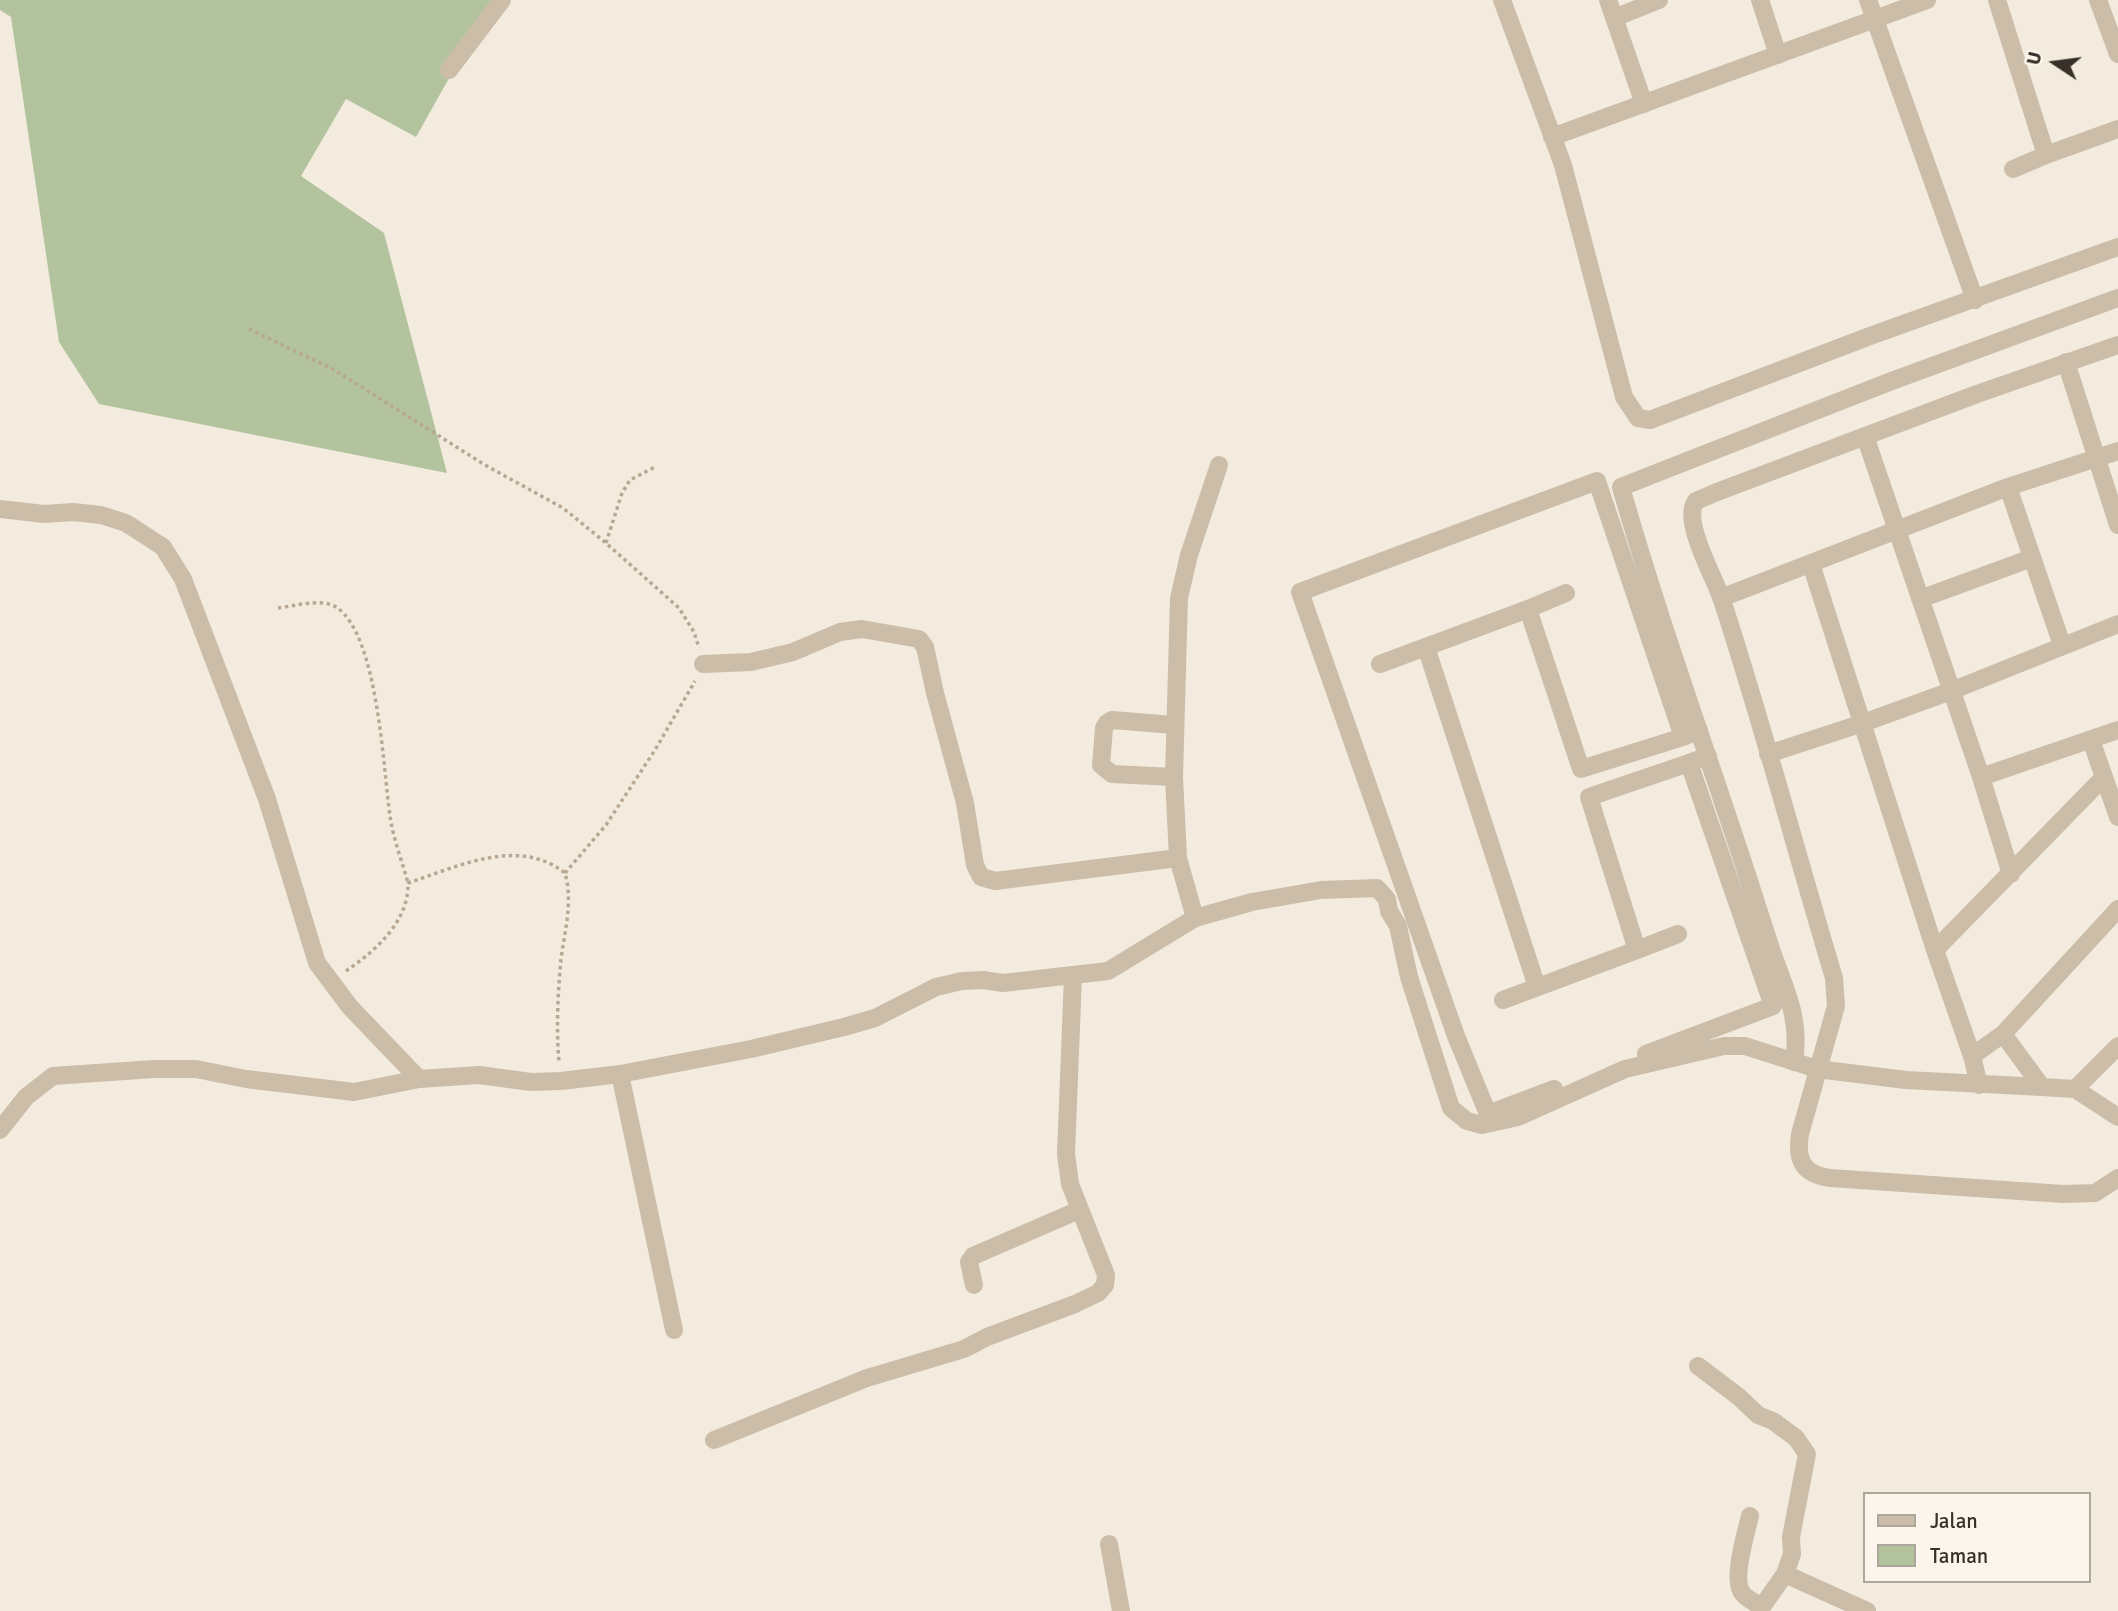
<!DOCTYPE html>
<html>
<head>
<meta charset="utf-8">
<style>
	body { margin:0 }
	#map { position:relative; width:2118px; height:1611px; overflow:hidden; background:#f3ecde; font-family:Signika,sans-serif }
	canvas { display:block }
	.legend { position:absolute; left:1863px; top:1492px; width:228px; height:91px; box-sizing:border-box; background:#fbf5eb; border:2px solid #ada69d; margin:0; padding:9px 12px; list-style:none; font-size:21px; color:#393029 }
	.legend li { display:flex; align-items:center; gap:14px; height:35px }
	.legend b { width:35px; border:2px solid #ada69d }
	.north { position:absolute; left:2020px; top:28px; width:70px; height:70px; -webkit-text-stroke:5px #fbf5eb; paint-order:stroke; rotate:283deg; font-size:19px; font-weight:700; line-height:28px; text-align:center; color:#393029 }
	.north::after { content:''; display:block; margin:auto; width:24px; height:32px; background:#393029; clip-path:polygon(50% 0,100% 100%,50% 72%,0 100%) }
</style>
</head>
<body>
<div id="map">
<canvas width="2118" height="1611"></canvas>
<ul class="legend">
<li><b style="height:9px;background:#ccbda9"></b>Jalan</li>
<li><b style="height:19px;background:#b2c39d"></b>Taman</li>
</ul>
<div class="north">U</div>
</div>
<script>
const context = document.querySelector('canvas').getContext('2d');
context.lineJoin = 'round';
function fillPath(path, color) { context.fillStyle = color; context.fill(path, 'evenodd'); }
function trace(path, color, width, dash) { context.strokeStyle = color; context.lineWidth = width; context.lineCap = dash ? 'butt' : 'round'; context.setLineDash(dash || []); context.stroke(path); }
fillPath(new Path2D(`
	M0 0H493L416 137 346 99 301 176 384 233 447 473 99 404 59 342 11 17 0 10Z`), '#b2c39d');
trace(new Path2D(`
	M249 329 333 369 485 465 563 508 606 543 679 608 694 632 699 648
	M606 543 622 493 630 480 655 467
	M278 608C294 606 322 598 336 607 378 634 383 767 390 816 393 838 402 861 408 883
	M565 873 606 825 655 750 695 681
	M346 971C375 951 409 922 408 883 457 867 518 836 565 873 573 902 565 929 561 959 558 992 556 1028 559 1062`), '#b8a893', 3.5, [3.5, 3.5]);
trace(new Path2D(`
	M1502 0 1563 165 1624 397 1638 418 1650 420 1870 336 2118 247
	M1608 0 1644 104
	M1760 0 1778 55
	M1868 0 1975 300
	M1997 0 2046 155 2118 129
	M2098 0 2118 54
	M1614 18 1659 0
	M449 70 502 0
	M1552 137 1927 0
	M2013 169 2046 155
	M2118 345 1977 394 1717 492 1696 501C1681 520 1715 578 1722 600 1763 725 1796 852 1834 978L1836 1006 1800 1134C1796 1161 1803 1174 1830 1178L2063 1194 2095 1193 2118 1178
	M2066 362 2118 525
	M1865 436 1981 777 2011 874
	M2008 487 2062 645
	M0 509 44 514 73 512 101 515 126 523 163 547 183 579 267 799 317 963 350 1007 419 1079
	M1811 564 1935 950 1972 1056 1979 1085
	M1721 598 2008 487 2118 451
	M1920 599 2032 558
	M1528 609 1566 593
	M1426 647 1537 987
	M703 664 751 662 793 652 840 632 862 629 919 639 925 647 935 693 965 803 975 865 981 877 995 881 1178 858
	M1380 664 1528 609 1581 769 1683 737
	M2091 740 2118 817
	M1768 754 1863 723 1951 691 2118 624
	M1174 777 1112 774 1101 765 1104 728 1107 723 1112 720 1174 725
	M1981 777 2118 730
	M1195 918 1178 858 1174 777 1179 598 1189 555 1219 465
	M1637 950 1678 934
	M1935 950 2104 777
	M1503 1000 1637 950 1589 797 1689 763
	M2003 1034 2042 1087 2075 1089 2118 1046
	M1646 1054 1773 1006 1689 763 1708 756
	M1972 1056 2003 1034 2118 909
	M1794 1062C1801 1017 1785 990 1771 949 1765 930 1759 912 1753 893 1709 757 1660 624 1621 487L1889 382 2118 298
	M620 1074 674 1330
	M1554 1089 1488 1114 1456 1036 1300 592 1597 481 1683 737 1699 730
	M2075 1089 2118 1117
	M0 1130 26 1097 53 1076 154 1069H196L246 1079 354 1092 419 1079 479 1075 531 1082 561 1081 620 1074 751 1049 844 1027 875 1018 936 987 962 981 983 980 1003 983 1108 971 1195 918 1252 902 1321 890 1377 888 1387 899 1389 911 1398 926 1409 977 1451 1108 1467 1121 1482 1125 1518 1117 1625 1069 1724 1046H1745L1817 1069 1906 1080 2042 1087
	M974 1285 969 1262 973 1256 1079 1210
	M1698 1366 1739 1397 1758 1415 1773 1421 1796 1438 1807 1454 1791 1537 1792 1554 1785 1574 1759 1611
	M714 1440 867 1378 964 1349 987 1337 1075 1304 1098 1293 1105 1285 1106 1275 1070 1184 1066 1154 1073 976
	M1750 1516C1746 1533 1731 1581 1743 1594 1747 1599 1756 1603 1762 1607
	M1109 1544 1121 1611
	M1785 1574 1867 1611`), '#ccbda9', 18);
</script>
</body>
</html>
